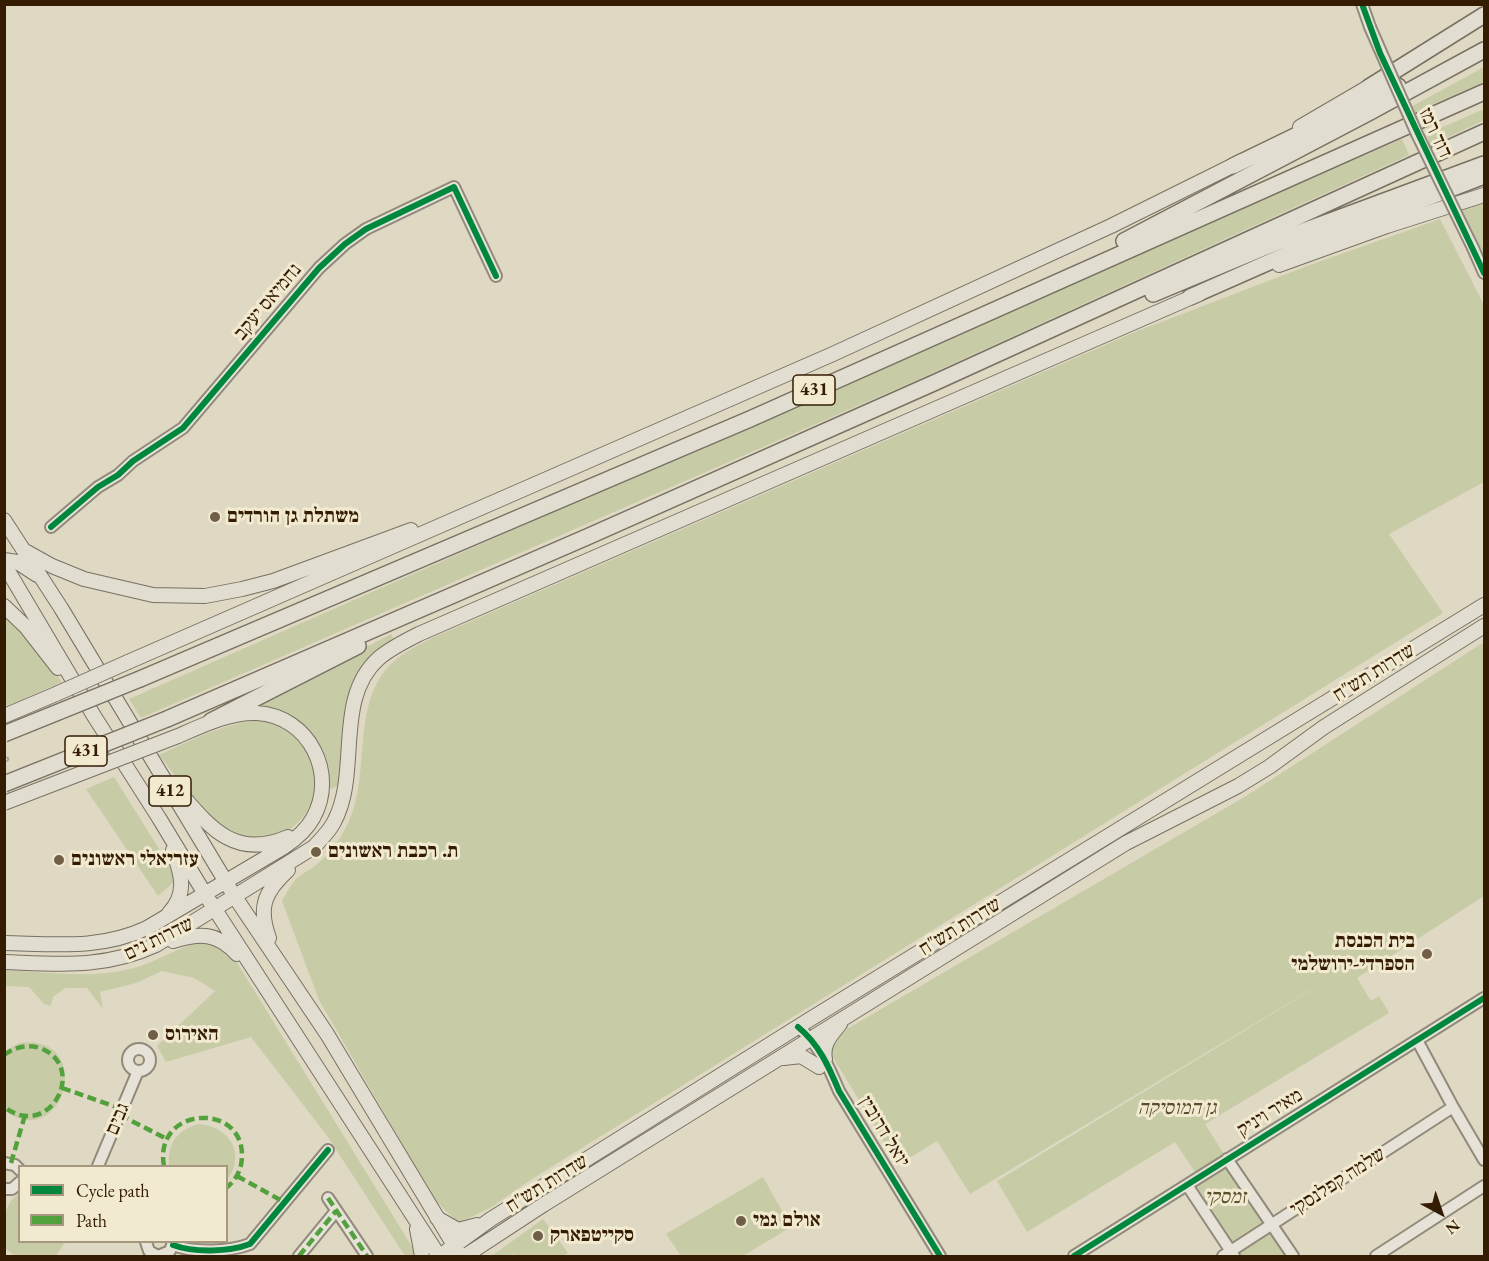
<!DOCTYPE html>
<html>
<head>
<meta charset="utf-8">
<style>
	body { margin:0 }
	#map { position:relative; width:1489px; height:1261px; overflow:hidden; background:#dfd8c3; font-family:"EB Garamond",serif }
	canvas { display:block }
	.frame { position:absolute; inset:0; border:6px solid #341c03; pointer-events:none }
	.legend { position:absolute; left:18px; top:1165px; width:210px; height:78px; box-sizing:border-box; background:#f2ead0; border:2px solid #a6987e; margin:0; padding:8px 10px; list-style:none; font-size:18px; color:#341c03 }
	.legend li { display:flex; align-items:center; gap:12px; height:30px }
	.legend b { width:30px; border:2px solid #a6987e }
	.north { position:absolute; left:1411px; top:1183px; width:60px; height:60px; -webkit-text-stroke:4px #f2ead0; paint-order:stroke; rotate:140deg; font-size:16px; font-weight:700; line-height:24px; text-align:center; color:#341c03 }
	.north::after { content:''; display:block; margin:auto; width:21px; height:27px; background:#341c03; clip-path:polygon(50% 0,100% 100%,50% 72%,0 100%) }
</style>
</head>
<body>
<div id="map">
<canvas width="1489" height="1261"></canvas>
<div class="frame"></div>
<ul class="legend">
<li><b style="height:8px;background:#00873e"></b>Cycle path</li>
<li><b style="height:8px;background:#53a13d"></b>Path</li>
</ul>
<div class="north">N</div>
</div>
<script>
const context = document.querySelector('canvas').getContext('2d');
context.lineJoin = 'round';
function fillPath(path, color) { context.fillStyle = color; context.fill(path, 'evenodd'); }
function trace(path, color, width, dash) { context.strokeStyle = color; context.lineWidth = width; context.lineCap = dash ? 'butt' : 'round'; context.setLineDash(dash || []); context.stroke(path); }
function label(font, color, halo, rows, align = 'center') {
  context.font = font + ' "EB Garamond","Frank Ruhl Libre",serif'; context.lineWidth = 6; context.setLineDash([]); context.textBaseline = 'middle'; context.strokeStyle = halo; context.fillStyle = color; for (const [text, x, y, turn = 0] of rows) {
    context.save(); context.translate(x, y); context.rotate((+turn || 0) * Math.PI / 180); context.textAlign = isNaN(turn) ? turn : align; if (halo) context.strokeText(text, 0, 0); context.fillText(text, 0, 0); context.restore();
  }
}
fillPath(new Path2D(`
	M1484 67V82L1411 114 1409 108Z
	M1484 109V120L1430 146 1427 134Z
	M1402 139 1409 155 917 380 141 718 129 699Z
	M1484 202V261L1460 210Z
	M1440 219 1484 305V482L1389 534 1443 613 532 1179 490 1208 458 1223 434 1199 319 1000 282 901C286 894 291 884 297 878 303 873 310 870 316 865 331 853 341 838 349 821 373 768 347 693 402 655 410 649 421 644 430 639L1135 332 1310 265Z
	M4 612 18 624 62 682 17 702 5 706Z
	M391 634 395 641 363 670 341 785 327 790 324 760 264 709 261 703Z
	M1484 642V896L1357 978 1371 1001 1379 996 1389 1013 1205 1124 1224 1154 1195 1172 1175 1142 1027 1232 997 1181 1351 966 970 1194 937 1141 898 1165 828 1049 847 1029 1246 796Z
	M258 720C333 732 334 831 261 839 251 840 239 839 230 833 201 814 180 781 159 755 192 740 222 724 258 720Z
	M114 777 173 871 176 880 158 896 86 789Z
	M208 941 228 951 236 961 414 1250V1256H405L328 1137 251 1037 166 1062 157 1046 215 991 194 978 162 971 136 983 100 992 103 1009 87 988H65L53 997 51 1006 44 1004 29 987 5 986 4 970C46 972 89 979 130 969 157 963 181 944 208 941Z
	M19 1043C96 1032 66 1154 5 1111V1051Z
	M198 1124C229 1126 247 1153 227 1180L226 1166H169C167 1144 177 1130 198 1124Z
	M1228 1164 1267 1225 1232 1247 1193 1186Z
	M763 1177 791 1227 743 1256H681L666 1234Z
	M19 1194 20 1242H65L56 1256H15L6 1249 5 1250C4 1231 0 1205 19 1194Z
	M543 1219 568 1253 563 1256H516L514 1254 510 1256 493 1255Z
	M1273 1231 1290 1256H1237L1236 1255Z`), '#c7cca7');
const minor = new Path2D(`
	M1362 4 1370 27
	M1473 248 1484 273
	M51 527 98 487 118 475 133 461 183 428 319 268 345 244 366 229 454 187 496 276
	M798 1027C819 1044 829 1067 839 1091L940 1256
	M1417 1040 1453 1107 1484 1160
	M128 1060a11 11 0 1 1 22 0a11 11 0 1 1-22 0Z
	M1227 1159 1293 1256
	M4 1163 15 1165 20 1170
	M98 1166 138 1071
	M1187 1185 1234 1256
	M4 1189H12L20 1182
	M328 1198 367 1256
	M146 1242 149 1251 158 1256 170 1251 173 1242
	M173 1245C194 1253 229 1252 250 1244L328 1150
	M299 1256 336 1211
	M1074 1256 1484 998
	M1223 1256 1453 1107
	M1376 1256 1484 1186`);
const major = new Path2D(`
	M1300 127 1377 82
	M1279 265 1387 226 1484 195
	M4 520 61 608 235 897 327 1034 458 1252
	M27 552 52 566 84 579 153 595 205 596 242 589 273 581 411 530
	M4 560 17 562 37 575
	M4 564 94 716 159 818 205 894 439 1256
	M4 606 26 627 58 668
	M128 662 833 354 1111 226 1242 161
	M4 716 56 694
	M175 787C208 825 233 861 288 837
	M169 913C188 893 181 873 173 850
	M269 938C258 908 264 892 288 870
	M173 941C200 933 217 932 237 954
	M4 943C55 944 100 950 147 928L284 847C296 839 306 831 313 818 338 774 309 716 257 713 230 712 203 725 178 736
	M4 962C60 964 104 969 156 945L314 847C321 839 329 832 334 822 361 772 333 699 379 658 391 648 405 641 419 634L1199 294
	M784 1058 801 1056 819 1067
	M825 1059C822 1044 831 1035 840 1024
	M437 1218 458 1230 477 1225
	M417 1229 422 1256
	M440 1256 491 1219 812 1018 1484 605
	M465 1256 543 1205 1126 843 1238 786 1269 767 1324 727 1484 626`);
const highway = new Path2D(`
	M1369 87 1484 15
	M1233 166 1398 86
	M1124 241 1370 112 1484 50
	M1153 294 1306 230 1484 164
	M1190 297 1326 237 1484 176
	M140 679 750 419 1484 92
	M167 719 587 537 936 382 1484 132
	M211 721 358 646`);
trace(minor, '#918a7b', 14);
trace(major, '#787162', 16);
trace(highway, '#787162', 18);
trace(minor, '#e6e2d7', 10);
trace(major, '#e2ddd1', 14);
trace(highway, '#e2ddd1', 15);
const rail = new Path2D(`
	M4 760 7 759`);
trace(rail, '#a49e93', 4.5);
trace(rail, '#f2ead0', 2, [7]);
const minorBridge = new Path2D(`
	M1370 27 1417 134 1473 248`);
const majorBridge = new Path2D(`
	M56 694 128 662
	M4 803 178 736`);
const highwayBridge = new Path2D(`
	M4 734 140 679
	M4 784 167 719`);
trace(minorBridge, '#918a7b', 14, []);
trace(majorBridge, '#787162', 16, []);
trace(highwayBridge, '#787162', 18, []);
trace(minorBridge, '#e6e2d7', 10);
trace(majorBridge, '#e2ddd1', 14);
trace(highwayBridge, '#e2ddd1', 15);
trace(new Path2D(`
	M4 1055C15 1047 27 1044 40 1048 89 1066 50 1142 4 1107
	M62 1088 122 1109
	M120 1115 167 1139
	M11 1163 25 1115
	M164 1166C153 1107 242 1101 242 1155 242 1169 237 1179 226 1188
	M237 1176 284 1202
	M328 1198 367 1256
	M299 1256 336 1211`), '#53a13d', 4.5, [9, 4.5]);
trace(new Path2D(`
	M1362 4 1380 53 1484 273
	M51 527 98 487 118 475 133 461 183 428 319 268 345 244 366 229 454 187 496 276
	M798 1027C819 1044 829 1067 839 1091L940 1256
	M173 1245C194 1253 229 1252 250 1244L328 1150
	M1074 1256 1484 998`), '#00873e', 6);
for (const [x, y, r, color] of [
	[215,517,6,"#705e46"],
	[316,852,6,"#705e46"],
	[59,860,6,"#705e46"],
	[1427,954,6,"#705e46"],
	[153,1035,6,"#705e46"],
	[741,1221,6,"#705e46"],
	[538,1236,6,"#705e46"]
]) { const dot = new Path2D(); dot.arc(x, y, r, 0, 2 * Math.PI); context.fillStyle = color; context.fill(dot); trace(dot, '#f2ead0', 2); }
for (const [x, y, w] of [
	[814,390,42],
	[86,751,42],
	[170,791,42]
]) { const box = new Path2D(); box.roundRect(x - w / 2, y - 15, w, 30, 4.5); context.fillStyle = '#f2ead0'; context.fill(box); trace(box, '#341c03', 1.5); }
label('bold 18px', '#341c03', null, [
	["431",814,390],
	["431",86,751],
	["412",170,791]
]);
label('20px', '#341c03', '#f2ead0', [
	["דוד רמז",1435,133,65],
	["נחמיאס יעקב",268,302,-50],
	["שדרות תש\"ח",1374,673,-32],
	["שדרות תש\"ח",960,927,-32],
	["שדרות נים",159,939,-26],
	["מאיר ויניק",1270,1113,-32],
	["גבים",118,1119,-67],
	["יואל דרובין",884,1132,59],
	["שלמה קפלנסקי",1338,1182,-33],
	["שדרות תש\"ח",547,1184,-32]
]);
label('bold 20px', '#341c03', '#f2ead0', [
	["משתלת גן הורדים",227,517],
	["ת. רכבת ראשונים",328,852],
	["עזריאלי ראשונים",71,860],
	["בית הכנסת",1415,942,"right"],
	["הספרדי-ירושלמי",1415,965,"right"],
	["האירוס",165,1035],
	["אולם גמי",753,1221],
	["סקייטפארק",550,1236]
], 'left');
label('italic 20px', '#5a4e2d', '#f2ead0', [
	["גן המוסיקה",1177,1109],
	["זמסקי",1225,1198]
]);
</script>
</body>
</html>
